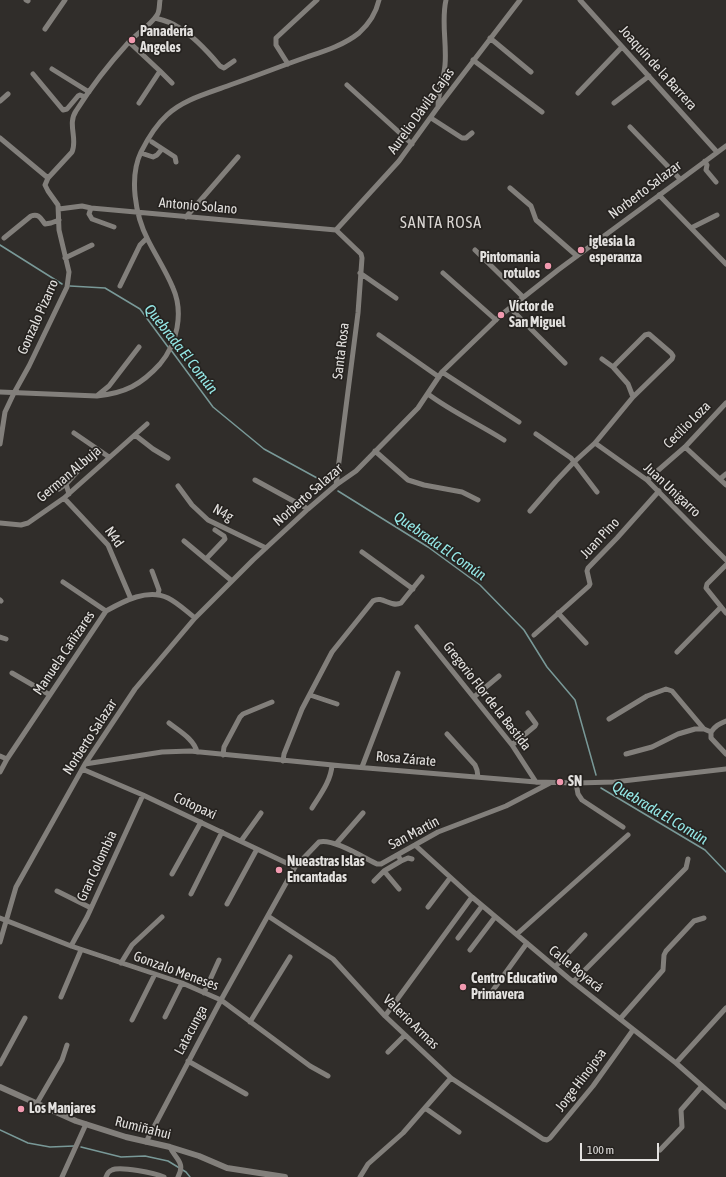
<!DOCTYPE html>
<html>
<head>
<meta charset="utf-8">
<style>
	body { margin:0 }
	#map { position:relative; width:726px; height:1177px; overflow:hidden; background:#302d2a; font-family:"Asap Condensed",sans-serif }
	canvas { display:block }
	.scale { position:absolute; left:580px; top:1143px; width:79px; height:18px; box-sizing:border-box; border:2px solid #e3e1df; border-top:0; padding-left:5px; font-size:12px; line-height:14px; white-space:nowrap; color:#e3e1df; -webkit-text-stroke:3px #262320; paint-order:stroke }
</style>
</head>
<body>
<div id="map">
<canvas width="726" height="1177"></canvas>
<div class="scale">100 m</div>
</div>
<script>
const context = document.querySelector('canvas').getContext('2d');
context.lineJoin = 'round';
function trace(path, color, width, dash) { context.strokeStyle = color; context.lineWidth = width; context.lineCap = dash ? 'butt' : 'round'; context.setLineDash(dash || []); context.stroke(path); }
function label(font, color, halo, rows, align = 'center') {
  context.font = font + ' "Asap Condensed",sans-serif'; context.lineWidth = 3.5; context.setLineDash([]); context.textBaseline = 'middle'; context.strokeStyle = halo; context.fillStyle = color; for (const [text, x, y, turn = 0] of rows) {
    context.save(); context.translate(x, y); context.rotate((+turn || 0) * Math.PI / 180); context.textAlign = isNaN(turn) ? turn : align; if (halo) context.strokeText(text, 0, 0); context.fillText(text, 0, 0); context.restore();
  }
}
trace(new Path2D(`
	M0 245 62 284
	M70 286 105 288 140 309 168 347
	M171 350 213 407 264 449 328 484
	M338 491 428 547 480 585 524 630 547 667 575 700 596 775
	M601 788 705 850 726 872
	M0 1130 28 1143 50 1147 74 1146
	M81 1147 121 1157 145 1156 168 1161 186 1172 190 1177`), '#799998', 1.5);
trace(new Path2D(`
	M26 0 28 1
	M580 0 717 152
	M155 18C163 20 171 22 178 27 194 36 209 53 220 66L224 68 234 61
	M45 29 65 0
	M490 38 531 72
	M129 42 160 71 139 103
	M473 60 542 112
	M288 64 276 45V38L317 0
	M52 69 89 92
	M160 71 172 83
	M33 74 63 110 67 109 78 96 80 95 85 97
	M347 85 412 144
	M578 93 622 47
	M0 101 8 94
	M614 103 649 76
	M438 107C438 92 444 79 445 65 447 43 441 21 446 0
	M431 118 462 138H466L472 133
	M630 127 680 179
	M0 138 48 178
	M152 142 175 157 176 162
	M141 153 153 157 157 155 162 149
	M705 161 707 165 706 170 716 182
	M510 188 531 206 536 220 577 256
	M659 195 726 264
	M91 208 89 214 92 219 114 227
	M59 209 82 206 91 208 336 230
	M186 217 238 157
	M691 228 717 215
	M336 230 399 161 438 107 520 0
	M336 230 361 254 362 258 358 313 336 485
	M4 238 31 216C39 213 41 219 45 224L51 223 59 220
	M475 250 523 297
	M65 258 92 245
	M360 273 396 298
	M443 273 496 320
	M120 286 140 245 147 238
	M510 308 565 363
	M379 335 439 377
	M602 359 613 367 628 384 633 397
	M442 372 519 422
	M0 392 97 396C125 393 141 385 160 364 177 344 184 313 173 288 166 271 156 256 148 240 135 215 129 177 141 152 148 138 156 125 167 115 184 99 209 93 230 85 256 76 281 66 307 57 325 51 344 45 359 33 369 24 376 13 379 0
	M428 394C452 412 479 424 504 440
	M98 395 109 386 139 347
	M74 433 109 457
	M536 434 571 458 597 492
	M135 435 153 449 168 458
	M595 443 647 480 726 560
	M0 444 5 412 14 393 29 366 67 287 69 272 59 230 58 205 48 191 45 185 48 178 72 152C78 139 67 124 76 111 91 87 109 64 128 43 137 33 150 26 157 15 160 11 159 5 160 0
	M685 447 726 485
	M375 451 408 480 424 485 462 492 478 500
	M720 479 726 474
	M255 480 308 509
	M647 480 685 447 726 403
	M178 486 192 505 208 520 266 548
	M59 489 66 484
	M69 494 66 484 86 462
	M64 498 108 545 131 599
	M530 511 556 481 574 462 595 443 633 397 672 359 673 356 671 353 649 334 645 335 613 367
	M0 523 21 525 28 523 64 498 147 424
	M184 541 232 581
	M362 552 413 589
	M206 559 225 539 224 536 215 530
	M726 565 707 584 706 588 726 613
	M152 571 159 590 158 594
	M63 582 106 611
	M0 600 1 601
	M558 613 586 643
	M417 627 512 745 536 782
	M534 635 589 586 590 584 587 571 588 568 617 538 659 491
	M0 637 6 639
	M677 652 721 607
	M12 673 50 695
	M310 695 337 704
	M474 697 499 676
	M609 719 647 696 666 689 672 691 704 729 711 732
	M169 723C179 731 194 739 197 752
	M711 732V738L726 754
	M711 732C715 726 719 724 726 721
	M447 734 475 765 477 770 478 777
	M512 745 535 726 536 724 528 713
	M626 754 652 747 678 734 695 729H704
	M223 755 224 747 240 717 243 714 272 702
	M0 756 7 759
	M283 761 284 754 302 709 332 652 373 601C383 595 390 608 401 603L422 577
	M85 764 162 752 190 751 343 766 536 782 576 783 614 782 726 769
	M362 767 398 673
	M82 769 143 795 295 867
	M0 772 7 759 106 611C124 601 148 588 168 598 178 603 186 611 195 618
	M576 783 578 794 582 800 623 827
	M312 808C320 795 331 781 332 765
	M241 841 261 813
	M336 844 363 813
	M415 845 472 897 573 982 676 1063 726 1107
	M398 855 401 861 384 871 399 889
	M401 861 408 858 412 859
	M172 874 201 822
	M374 881 384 871
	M57 891 91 908
	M191 894 222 832
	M227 904 257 849
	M428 907 450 878
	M268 916 333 959 385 1016 451 1078 543 1139 547 1140 550 1138 593 1086 633 1030
	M0 918 71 946 182 983 221 1000 310 1066 328 1076
	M517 934 628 835
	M458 938 482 906
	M0 942 16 887 85 764 135 689 195 618 253 560 308 509 336 485 356 471 418 408 442 372 501 315 558 270 726 146
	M71 946 87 917 143 795
	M470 950 495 917
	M121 963 132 945 162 917
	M555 967 585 935
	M573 982 686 868 688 859
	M204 993 219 960
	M491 993 527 943
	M61 997 81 950
	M385 1016 472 897
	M165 1017 182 983
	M620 1019 663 970 664 955 666 951 694 921 704 918
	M132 1020 155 974
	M250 1022 290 957
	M388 1052 405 1035
	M188 1061 246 1094
	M676 1063 726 1008
	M0 1064 25 1018
	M37 1103 62 1060 67 1045
	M425 1108 459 1132
	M146 1142 221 1000 295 867 319 842C333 838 364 858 377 864H381L438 832 506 806 550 783
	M170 1147C175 1159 186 1162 178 1177
	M660 1150 682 1127 681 1110 702 1086
	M62 1177 86 1124
	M106 1177C107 1174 109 1171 112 1170 120 1166 155 1173 164 1177
	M360 1177 368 1164 403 1133 451 1078`), '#827f7b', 5);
trace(new Path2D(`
	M0 1087 76 1121 126 1137 170 1147 199 1156 227 1168 285 1177`), '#827f7b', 6);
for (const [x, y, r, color] of [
	[132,40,4,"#f29ab0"],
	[581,250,4,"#f29ab0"],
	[548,266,4,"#f29ab0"],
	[501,315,4,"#f29ab0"],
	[560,782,4,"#f29ab0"],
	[279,870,4,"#f29ab0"],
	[463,987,4,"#f29ab0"],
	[21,1109,4,"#f29ab0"]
]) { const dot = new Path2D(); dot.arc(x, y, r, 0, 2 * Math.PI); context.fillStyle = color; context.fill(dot); trace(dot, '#262320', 1.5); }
label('bold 14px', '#e3e1df', '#262320', [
	["Panadería",140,32],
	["Angeles",140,48],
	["iglesia la",589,242],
	["esperanza",589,258],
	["Pintomania",540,258,"right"],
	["rotulos",540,274,"right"],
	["Víctor de",509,307],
	["San Miguel",509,323],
	["SN",568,782],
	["Nueastras Islas",287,862],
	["Encantadas",287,878],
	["Centro Educativo",471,979],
	["Primavera",471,995],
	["Los Manjares",29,1109]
], 'left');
label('14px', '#e3e1df', '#262320', [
	["Joaquín de la Barrera",658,68,48],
	["Aurelio Dávila Cajas",421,111,-54],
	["Norberto Salazar",645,190,-37],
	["Antonio Solano",198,206,5],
	["Gonzalo Pizarro",38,317,-66],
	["Santa Rosa",341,351,-83],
	["Cecilio Loza",687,425,-45],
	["German ALbuja",69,474,-40],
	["Juan Unigarro",672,490,43],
	["Norberto Salazar",308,495,-41],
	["N4g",223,513,29],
	["N4d",114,537,55],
	["Juan Pino",600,538,-47],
	["Manuela Cañizares",64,653,-56],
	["Gregorio Flor de la Bastida",487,696,52],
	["Norberto Salazar",90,737,-57],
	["Rosa Zárate",406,759,5],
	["Cotopaxi",195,806,25],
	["San Martin",414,833,-28],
	["Gran Colombia",97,866,-65],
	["Calle Boyacá",576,969,39],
	["Gonzalo Meneses",176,971,20],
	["Valerio Armas",411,1022,44],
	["Latacunga",191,1030,-62],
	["Jorge Hinojosa",581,1080,-53],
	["Rumiñahui",143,1128,14]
]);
label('italic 15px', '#95e9e8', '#262320', [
	["Quebrada El Común",181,349,52],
	["Quebrada El Común",440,546,35],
	["Quebrada El Común",660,813,31]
]);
context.letterSpacing = '1px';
label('16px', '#d8d4d1', '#262320', [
	["SANTA ROSA",441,223]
]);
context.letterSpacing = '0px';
</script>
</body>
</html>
